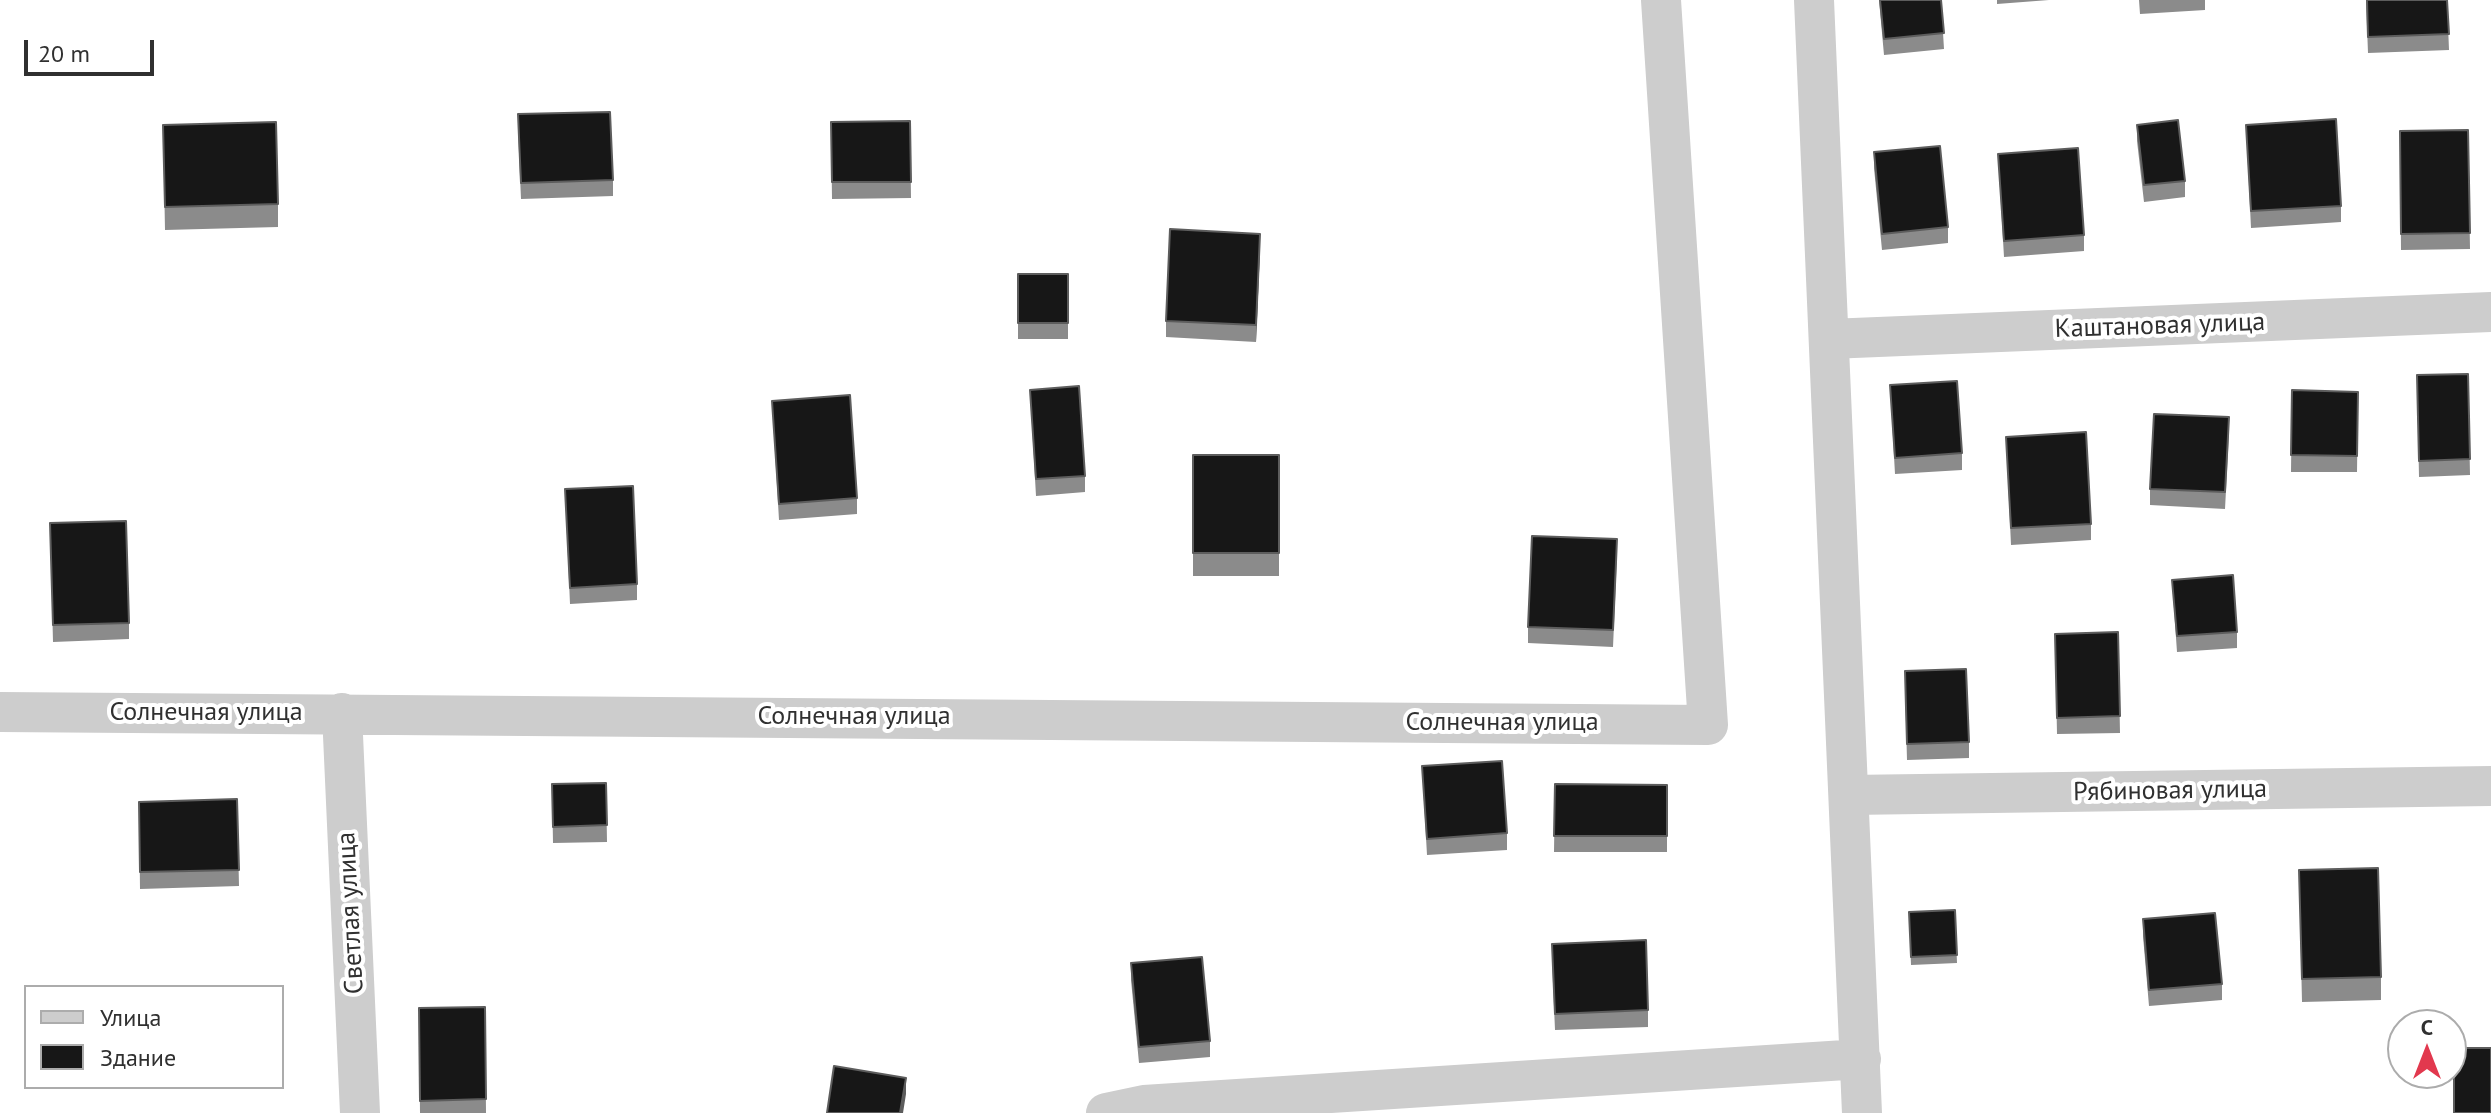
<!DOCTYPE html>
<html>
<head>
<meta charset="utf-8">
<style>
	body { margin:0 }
	#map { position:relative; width:2491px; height:1113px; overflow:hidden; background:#fff; font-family:"PT Sans",sans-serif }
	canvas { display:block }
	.legend { position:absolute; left:24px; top:985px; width:260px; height:104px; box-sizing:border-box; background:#fff; border:2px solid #acacac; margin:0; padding:10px 14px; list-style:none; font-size:24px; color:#303030 }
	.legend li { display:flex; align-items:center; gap:16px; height:40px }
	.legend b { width:40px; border:2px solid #acacac }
	.north { position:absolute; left:2387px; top:1009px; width:80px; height:80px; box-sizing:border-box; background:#fff; border:2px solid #acacac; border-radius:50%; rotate:0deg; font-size:22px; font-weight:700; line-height:32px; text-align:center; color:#303030 }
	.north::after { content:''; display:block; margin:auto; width:28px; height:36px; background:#e2384e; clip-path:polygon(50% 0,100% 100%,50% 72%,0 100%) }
	.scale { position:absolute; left:24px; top:40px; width:130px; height:36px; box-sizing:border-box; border:4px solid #303030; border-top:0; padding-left:10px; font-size:24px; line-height:28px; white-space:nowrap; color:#303030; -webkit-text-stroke:6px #fff; paint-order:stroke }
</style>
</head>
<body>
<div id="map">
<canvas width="2491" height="1113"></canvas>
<ul class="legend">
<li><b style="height:10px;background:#cdcdcd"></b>Улица</li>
<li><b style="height:22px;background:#171717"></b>Здание</li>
</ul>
<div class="north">С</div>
<div class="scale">20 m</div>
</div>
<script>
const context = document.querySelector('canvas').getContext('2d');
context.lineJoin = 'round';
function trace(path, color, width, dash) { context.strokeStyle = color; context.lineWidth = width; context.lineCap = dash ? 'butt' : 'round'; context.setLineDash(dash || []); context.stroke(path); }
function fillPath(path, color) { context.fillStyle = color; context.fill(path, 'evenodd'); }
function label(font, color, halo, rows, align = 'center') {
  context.font = font + ' "PT Sans",sans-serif'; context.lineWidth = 8; context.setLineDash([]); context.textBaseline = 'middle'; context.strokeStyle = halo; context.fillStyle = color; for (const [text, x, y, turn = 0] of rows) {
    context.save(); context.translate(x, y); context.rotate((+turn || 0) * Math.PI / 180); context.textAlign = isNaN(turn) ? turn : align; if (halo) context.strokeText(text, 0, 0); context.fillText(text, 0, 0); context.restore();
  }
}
trace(new Path2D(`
	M1814 0 1862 1113
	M1829 339 2491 312
	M0 712 1708 725 1661 0
	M342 713 360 1113
	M1849 795 2491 786
	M1106 1113 1144 1105 1861 1059`), '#cdcdcd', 40);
fillPath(new Path2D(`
	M1879 0H1941L1944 49 1884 55Z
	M1997 0H2049L1997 4Z
	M2139 0H2205V10L2140 14Z
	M2366 0H2447L2449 50 2368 53Z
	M910 121 911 198 832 199 831 122Z
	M163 125 278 204V227L165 230Z
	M2137 125 2185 181V197L2144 202 2137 141Z
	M2246 125 2341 206V222L2251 228Z
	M2468 130 2470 249 2401 250 2400 131Z
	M518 131 613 180V196L521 199Z
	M1874 152 1948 227V243L1882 250 1874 168Z
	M1998 154 2084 235V251L2004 257Z
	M1260 250 1256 342 1166 337V321Z
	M1018 274H1068V339H1018Z
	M2468 374 2470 475 2419 477 2417 375Z
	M1890 385 1962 453V470L1895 474Z
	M1030 390 1085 476V492L1036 496Z
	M2292 390 2358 392 2357 472H2291Z
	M772 401 857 498V514L779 520Z
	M2229 433 2225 509 2150 505V489Z
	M2006 437 2091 524V540L2011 545Z
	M1193 455H1279V576H1193Z
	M565 489 637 584V600L570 604Z
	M50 523 129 623V639L53 642Z
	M1617 556 1613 647 1528 643V627Z
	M2172 580 2237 632V648L2177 652Z
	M2118 632 2120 733 2057 734 2055 634Z
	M1905 687 1969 742V758L1907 760Z
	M1422 766 1507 833V850L1427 855Z
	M606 783 607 842 553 843 552 784Z
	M1555 784 1667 785V852H1554Z
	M237 799 239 886 140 889 139 802Z
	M2299 870 2381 977V1000L2302 1002Z
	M1955 910 1957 963 1911 965 1909 912Z
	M2143 919 2222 984V1000L2149 1006 2143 936Z
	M1552 960 1648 1010V1027L1555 1030Z
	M1131 963 1210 1041V1057L1139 1063 1131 980Z
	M485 1007 486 1113H420L419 1008Z`), '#8b8b8b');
fillPath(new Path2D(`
	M1260 234V250L1256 342V325Z
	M906 1078V1094L903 1113H900Z`), '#5d5d5d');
const building = new Path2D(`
	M1880 0H1941L1944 33 1884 39Z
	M2367 0H2447L2449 34 2368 37Z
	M610 112 613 180 521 183 518 114Z
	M2336 119 2341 206 2251 211 2246 125Z
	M2178 120 2185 181 2144 185 2137 125Z
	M910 121 911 182H832L831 122Z
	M276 122 278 204 165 207 163 125Z
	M2468 130 2470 233 2401 234 2400 131Z
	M1940 146 1948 227 1882 234 1874 152Z
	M2078 148 2084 235 2004 241 1998 154Z
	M1170 229 1260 234 1256 325 1166 321Z
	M1018 274H1068V323H1018Z
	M2468 374 2470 459 2419 461 2417 375Z
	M1957 381 1962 453 1895 458 1890 385Z
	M1079 386 1085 476 1036 479 1030 390Z
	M2292 390 2358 392 2357 456 2291 455Z
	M850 395 857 498 779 504 772 401Z
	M2154 414 2229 417 2225 492 2150 489Z
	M2086 432 2091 524 2011 528 2006 437Z
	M1193 455H1279V553H1193Z
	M633 486 637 584 570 588 565 489Z
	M126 521 129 623 53 625 50 523Z
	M1532 536 1617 539 1613 630 1528 627Z
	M2233 575 2237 632 2177 636 2172 580Z
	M2118 632 2120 716 2057 718 2055 634Z
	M1966 669 1969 742 1907 744 1905 671Z
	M1502 761 1507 833 1427 839 1422 766Z
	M606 783 607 825 553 827 552 784Z
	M1555 784 1667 785V836H1554Z
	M237 799 239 870 140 872 139 802Z
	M2378 868 2381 977 2302 979 2299 870Z
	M1955 910 1957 955 1911 957 1909 912Z
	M2215 913 2222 984 2149 990 2143 919Z
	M1646 940 1648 1010 1555 1014 1552 944Z
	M1202 957 1210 1041 1139 1047 1131 963Z
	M485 1007 486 1099 420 1101 419 1008Z
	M2454 1048H2491V1113H2454Z
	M834 1066 906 1078 900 1113H827Z`);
fillPath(building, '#171717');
trace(building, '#5d5d5d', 2);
label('26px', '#303030', '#fff', [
	["Каштановая улица",2160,326,-2],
	["Солнечная улица",206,713],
	["Солнечная улица",854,717],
	["Солнечная улица",1502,723],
	["Рябиновая улица",2170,791,-1],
	["Светлая улица",351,913,-93]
]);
</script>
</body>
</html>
